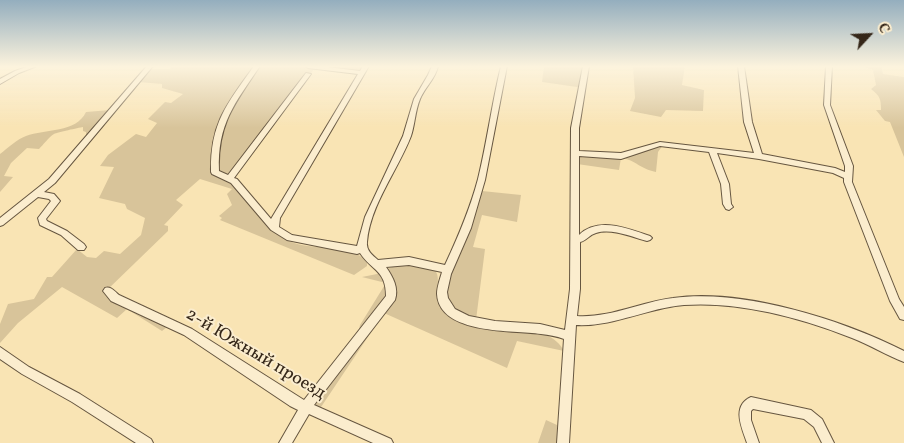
<!DOCTYPE html>
<html>
<head>
<meta charset="utf-8">
<style>
	body { margin:0 }
	#map { position:relative; width:904px; height:443px; overflow:hidden; background:#f9e4b4; font-family:Vollkorn,serif }
	canvas { display:block }
	.north { position:absolute; left:844px; top:10px; width:50px; height:50px; -webkit-text-stroke:4px #fbedce; paint-order:stroke; rotate:65deg; font-size:14px; font-weight:700; line-height:20px; text-align:center; color:#352719 }
	.north::after { content:''; display:block; margin:auto; width:18px; height:22px; background:#352719; clip-path:polygon(50% 0,100% 100%,50% 72%,0 100%) }
</style>
</head>
<body>
<div id="map">
<canvas width="904" height="443"></canvas>
<div class="north">С</div>
</div>
<script>
const context = document.querySelector('canvas').getContext('2d');
context.lineJoin = 'round';
function fillPath(path, color) { context.fillStyle = color; context.fill(path, 'evenodd'); }
function trace(path, color, width, dash) { context.strokeStyle = color; context.lineWidth = width; context.lineCap = dash ? 'butt' : 'round'; context.setLineDash(dash || []); context.stroke(path); }
function label(font, color, halo, rows, align = 'center') {
  context.font = font + ' Vollkorn,serif'; context.lineWidth = 4; context.setLineDash([]); context.textBaseline = 'middle'; context.strokeStyle = halo; context.fillStyle = color; for (const [text, x, y, turn = 0] of rows) {
    context.save(); context.translate(x, y); context.rotate((+turn || 0) * Math.PI / 180); context.textAlign = isNaN(turn) ? turn : align; if (halo) context.strokeText(text, 0, 0); context.fillText(text, 0, 0); context.restore();
  }
}
fillPath(new Path2D(`
	M173 66H368L363 73 314 69 234 176 266 215 263 221C273 230 281 239 294 243 317 251 350 242 367 262V266L354 275 220 220 222 218 219 216 232 205 227 194 232 189 200 179 176 200 183 205 164 225 168 226V231L105 292 167 327 162 331 127 309 117 318 62 287 18 323 0 343V324L8 304 34 299 47 277H52L77 249 87 257 96 258 104 251 120 254 141 235 145 218 127 209 125 204 99 198 114 167 100 166 108 155 136 134 146 137 157 123 148 119 165 102 171 103 183 94 162 88V84L138 82 149 69H170Z
	M544 66H587L584 88 542 82Z
	M633 66H685L682 85 704 90 703 111 666 110 661 117 630 111 635 98Z
	M862 66H881L883 74 904 77V157L890 122 885 121 876 110H881C881 99 880 96 871 89L876 85 873 70Z
	M110 110 104 119 86 136V132L83 131V127C78 128 58 132 54 134 49 137 43 145 39 149L27 148 11 163 4 176 13 177 0 192V154C8 148 17 139 26 136 45 129 76 133 86 112Z
	M663 145 658 152 656 172C640 169 636 160 621 158L619 170 577 164 579 155 612 157Z
	M482 191 521 195 517 222 482 215 473 247 485 249 476 320C454 312 443 304 447 279Z
	M400 263C409 264 424 263 431 267 443 274 435 287 438 296 441 307 451 317 460 322 489 329 550 321 564 351L517 341 507 368 384 313 319 410 313 407 358 334 360 325 386 283 362 277 377 274Z
	M546 420 557 425 558 443H538Z`), '#d8c49a');
const minor = new Path2D(`
	M29 66H37L19 73 0 84V79L15 71Z
	M147 66H153L55 183 44 192 54 194 60 201 46 219 47 221 67 231 84 244 86 247 84 250H78L61 235 40 225 38 218 51 201 49 199 38 197 3 225 0 226V218L49 179Z
	M254 66H260C235 103 217 124 219 171L228 175 306 73 311 74 234 178 237 179 271 219 358 74 308 68 305 66H319L360 71 363 66H369L280 218 279 227 292 235 357 246 365 217 403 136 414 99 428 75 432 66H438C436 78 425 87 420 99 415 111 415 124 411 136 398 170 370 205 367 242 366 250 372 255 378 260L409 257 445 265C458 237 470 209 478 179 487 142 492 103 501 66H507L485 180 471 228 451 274 447 292 448 298 455 309 469 316 495 321 540 324 565 330 570 289 571 128 583 66H589L579 128V151L621 153 660 142 754 153 744 122 738 66H744L752 122 762 154 835 168 845 172V166L824 105 826 66H832L830 105 853 166 852 182 899 299 904 307V320L900 319 890 301 844 182V178L833 173 759 159 717 153 729 184 731 204 733 207 729 210 726 209 723 204 721 184 709 152 660 146 621 159 579 156V235C599 216 628 229 650 236L652 238 650 240 647 241C632 237 612 228 596 233 589 235 586 241 580 242V289L577 316C611 318 640 302 673 298 742 288 844 320 904 351V362C886 355 870 345 852 338 802 318 739 301 684 305 647 308 614 327 576 325L569 443H557L564 339C556 336 549 335 541 334 514 330 439 335 437 294 437 287 440 279 442 272L409 265 386 267C393 277 399 288 395 300L314 405 391 439 393 443H373L309 414 292 443H279L298 410 290 406 184 335 111 301 103 291 105 288C111 286 114 291 119 295L192 329 304 400 386 296C386 270 372 271 360 253L357 254 287 240 271 230 231 183 212 174 211 172C210 123 227 104 254 66Z
	M0 347 29 367 80 394 151 439 153 443H136L72 402 22 374 0 359Z
	M751 397 811 410 822 419 834 443H822L814 427 804 419 753 409 751 411V420L759 443H747C742 428 731 406 751 397Z`);
trace(minor, '#665640', 2);
fillPath(minor, '#fbedce');
const sky = context.createLinearGradient(0, 0, 0, 128);
sky.addColorStop(0, '#94aebe');
sky.addColorStop(0.52, '#fcf3dd');
sky.addColorStop(1, '#fcf3dd00');
context.fillStyle = sky;
context.fillRect(0, 0, 904, 128);
label('18px', '#352719', '#fbedce', [
	["2-й Южный проезд",255,355,31]
]);
</script>
</body>
</html>
